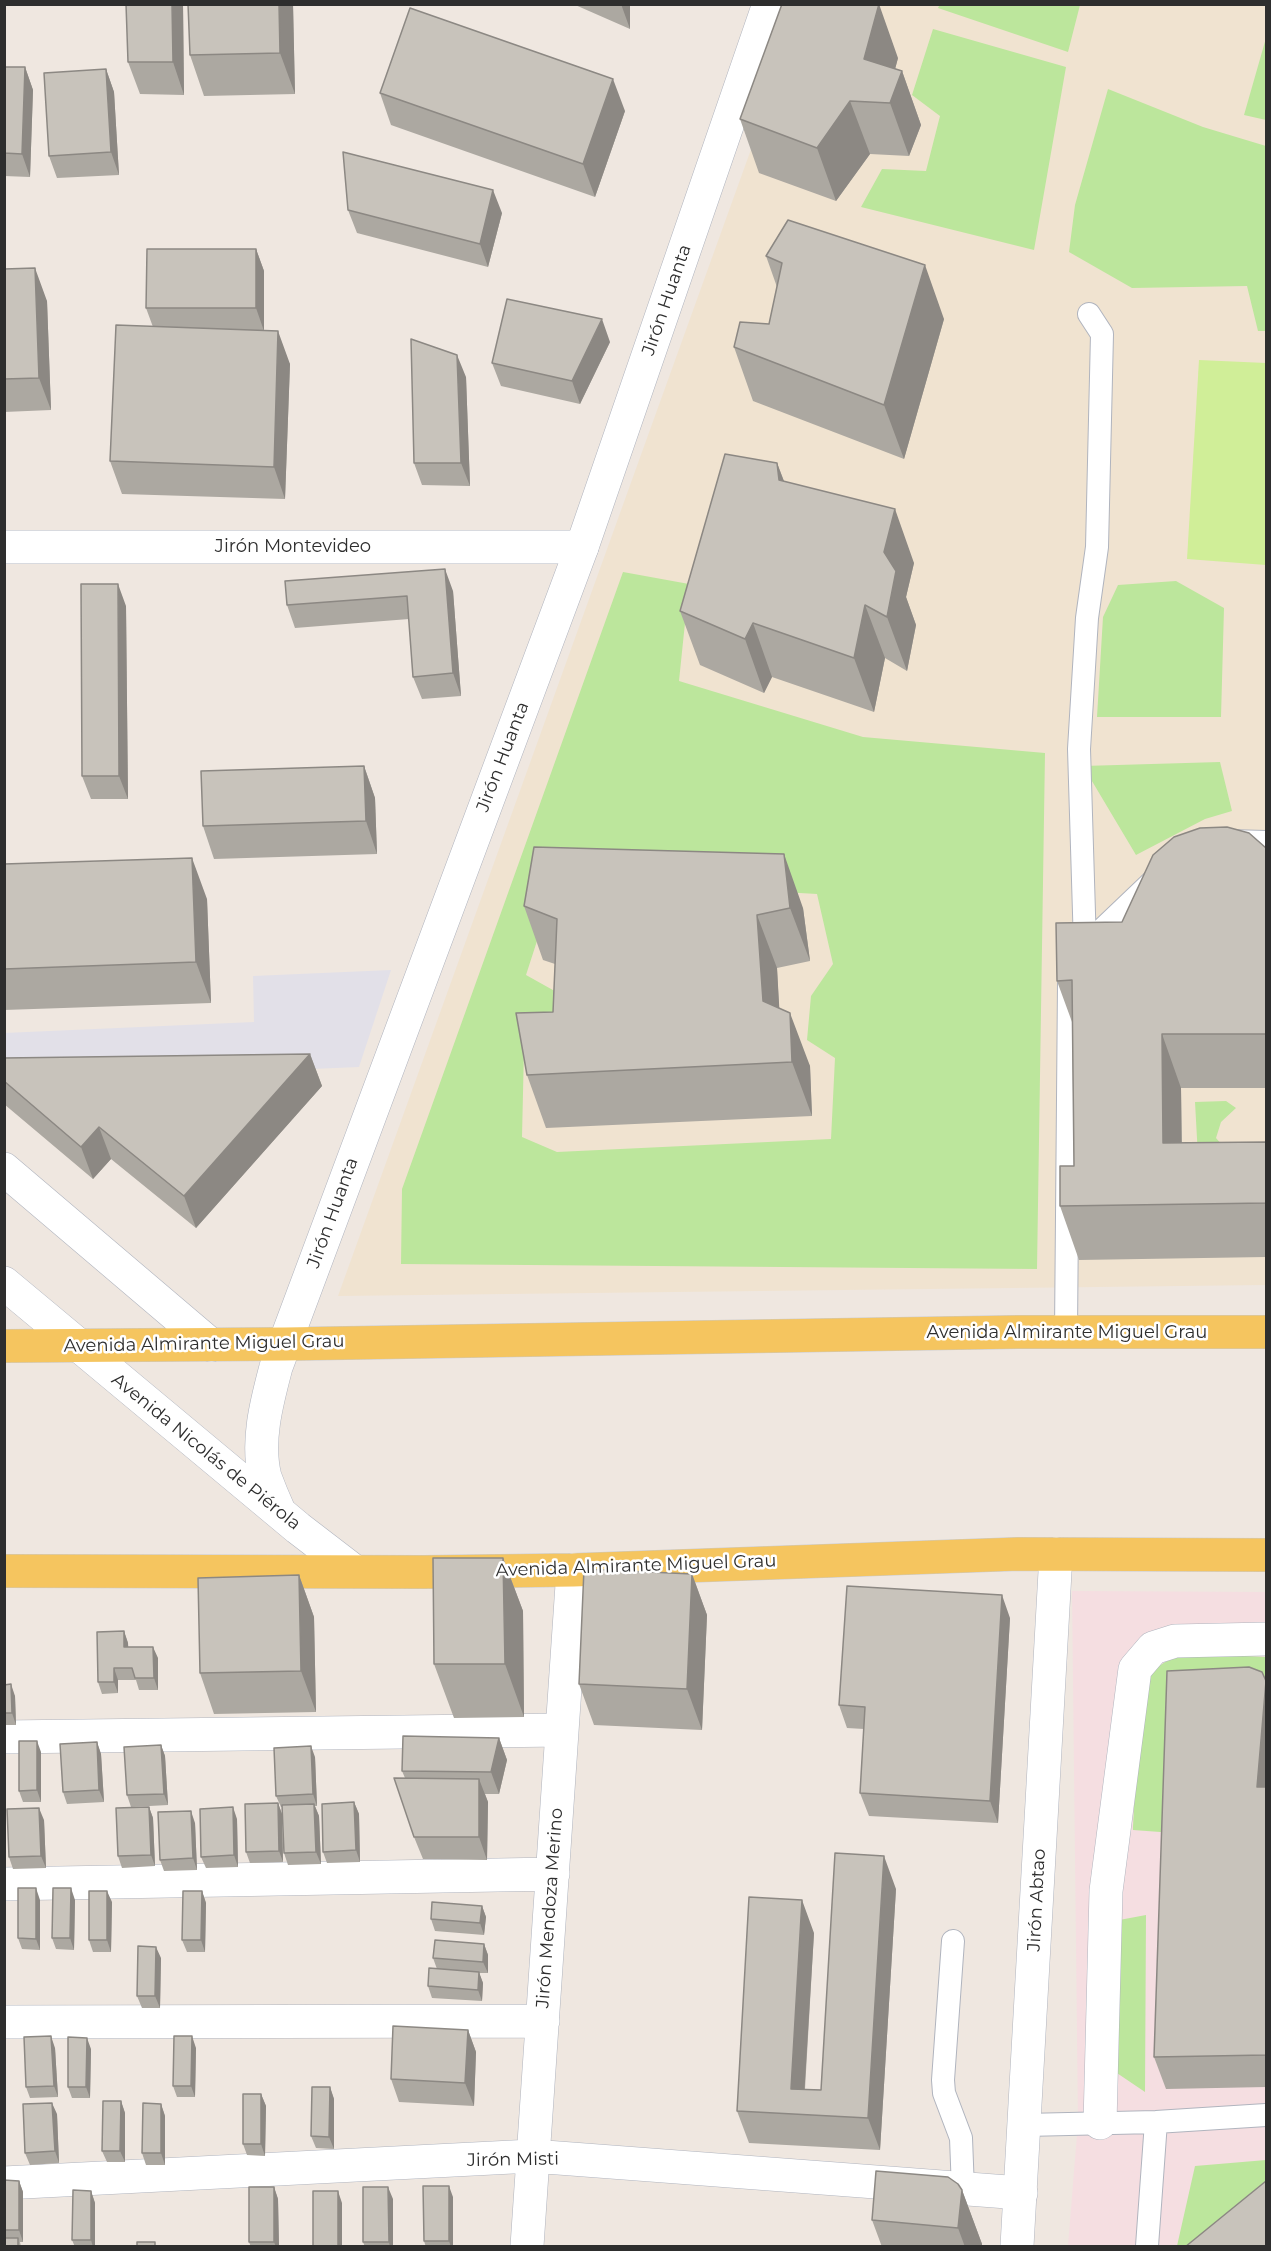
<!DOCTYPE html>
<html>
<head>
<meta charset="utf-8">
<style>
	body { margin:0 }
	#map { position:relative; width:1271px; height:2251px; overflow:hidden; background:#efe7e0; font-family:Montserrat,sans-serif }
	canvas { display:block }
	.frame { position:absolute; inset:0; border:6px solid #2e2e2e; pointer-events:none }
</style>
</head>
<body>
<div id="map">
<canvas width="1271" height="2251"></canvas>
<div class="frame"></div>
</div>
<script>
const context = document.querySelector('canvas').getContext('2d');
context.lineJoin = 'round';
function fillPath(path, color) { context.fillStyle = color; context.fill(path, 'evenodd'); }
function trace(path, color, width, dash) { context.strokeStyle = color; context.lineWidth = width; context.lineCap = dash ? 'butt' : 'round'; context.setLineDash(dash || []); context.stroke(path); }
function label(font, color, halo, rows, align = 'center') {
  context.font = font + ' Montserrat,sans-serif'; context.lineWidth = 5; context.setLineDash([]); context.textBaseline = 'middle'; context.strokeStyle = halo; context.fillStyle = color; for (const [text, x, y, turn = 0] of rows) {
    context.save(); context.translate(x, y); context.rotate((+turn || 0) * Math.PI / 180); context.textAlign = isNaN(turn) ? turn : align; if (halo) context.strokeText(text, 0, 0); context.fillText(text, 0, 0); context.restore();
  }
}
fillPath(new Path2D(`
	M391 970 359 1067 5 1082 4 1033 254 1022 253 976Z`), '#e2e0e8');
fillPath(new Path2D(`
	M803 5H1266V1285L338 1296Z`), '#f0e3d0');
fillPath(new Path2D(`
	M1072 1591 1266 1592V2246H1068L1078 2122Z`), '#f5dee1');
fillPath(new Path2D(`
	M940 4H1080V5L1068 52 938 8Z
	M933 29 1066 67 1034 250 861 207 882 169 926 171 940 116 912 95Z
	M1266 38V120L1244 115Z
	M1108 89 1203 127 1266 146V331H1258L1247 286 1132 288 1069 252 1075 205Z
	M623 572 689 584 679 681 863 737 1045 753 1037 1269 401 1264 402 1189ZM557 879 817 894 833 964 811 996 807 1040 835 1058 831 1139 557 1152 522 1137 524 1049 563 1052 560 994 526 975Z
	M1176 581 1224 608 1221 717H1097L1103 617 1118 585Z
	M1220 762 1232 811 1205 819 1136 855 1083 766Z
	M1226 1101 1236 1108 1221 1122 1216 1138 1228 1152 1199 1175 1195 1102Z
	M1186 1653 1266 1657V1702L1174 1833 1133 1830C1135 1802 1137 1696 1148 1678 1158 1664 1170 1658 1186 1653Z
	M1146 1915 1145 2092 1108 2067 1114 1921Z
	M1266 2160V2225L1231 2246H1177L1195 2166Z`), '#bce69c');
fillPath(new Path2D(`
	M1199 360 1266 363V565L1187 559Z`), '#d0ee98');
const lane = new Path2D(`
	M1229 841 1266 842
	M1088 943 1153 881
	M1085 946 1079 749 1087 618 1097 547 1102 334 1089 314
	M1066 1332 1069 982
	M953 1941 943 2080 944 2093 961 2138 963 2190
	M1025 2125 1156 2122 1266 2115
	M1147 2246 1156 2122`);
const street = new Path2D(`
	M4 547H582
	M4 1737 562 1730
	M4 1884 553 1874
	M4 2022 543 2021
	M1100 2123 1106 1891 1135 1669 1153 1648 1175 1641 1266 1639
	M4 2183 532 2156 1021 2193
	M527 2246 573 1570`);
const secondary = new Path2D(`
	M4 1169 211 1345
	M4 1283 298 1528 354 1571
	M279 1511C274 1500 269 1488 265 1477 256 1441 267 1401 276 1367L582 547 769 4
	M1017 2246 1056 1554`);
const primary = new Path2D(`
	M4 1346 285 1344 1018 1332H1266
	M4 1571 424 1572 573 1570 1018 1554 1266 1555`);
trace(lane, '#b0b4be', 24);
trace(street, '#b0b4be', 34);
trace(secondary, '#b0b4be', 34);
trace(primary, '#c9c9c9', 34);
trace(lane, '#fff', 22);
trace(street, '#fff', 33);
trace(secondary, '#fff', 33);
trace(primary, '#f5c55f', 33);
fillPath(new Path2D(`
	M183 4 184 95 140 94 128 62Z
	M293 4 295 94 204 96 190 55Z
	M573 4H630V29Z
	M898 58 895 69 902 71 921 125 909 156 870 154 836 201 759 173 740 119Z
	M4 67H25L33 90 30 177 4 176Z
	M106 69 114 92 119 175 57 178 49 156Z
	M380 93 625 111 595 197 391 125Z
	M348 210 502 213 488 267 357 233Z
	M256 249 264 271V331L290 364 285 499 122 494 110 461 153 327 146 308Z
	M766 256 944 319 904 459 753 401 734 347 769 324 777 287Z
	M4 269 47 301 51 410 4 412Z
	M610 342 580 404 501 386 492 363Z
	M466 377 470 486 422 485 414 463Z
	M777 463 784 481 914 563 906 597 916 625 907 671 885 658 874 712 772 677 764 693 700 665 680 611Z
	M453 591 461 696 422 699 413 677 409 619 295 628 287 605Z
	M126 606 128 799H91L82 776Z
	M364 766 375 798 377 854 214 859 203 826Z
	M534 847 803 908 810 961 777 968 779 1008 810 1066 812 1116 546 1128 527 1075 553 1012 555 964 543 960 524 906Z
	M1266 848V1088H1181L1182 1143 1266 1142V1257L1079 1260 1060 1206 1074 1166 1072 1022 1057 981 1122 922Z
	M4 864 207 899 211 1003 4 1010Z
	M310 1054 322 1086 196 1228 111 1159 93 1179 4 1104V1058Z
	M503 1558 523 1611 524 1717 454 1718 434 1664Z
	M692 1574 707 1615 702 1730 594 1725 579 1684Z
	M299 1575 314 1617 316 1712 214 1714 200 1673Z
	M1010 1618 998 1823 869 1816 860 1793 864 1729 847 1728 839 1705Z
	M124 1631 128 1643V1647L158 1658V1690H139L136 1680H118V1693L102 1694 98 1682Z
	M1266 1681V2087L1166 2089 1154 2057Z
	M4 1685 15 1696 16 1725H4Z
	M499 1738 507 1760 499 1794H485L488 1802 487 1860 423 1859 414 1837 405 1778 402 1771Z
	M97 1742 101 1754 104 1802 67 1804 63 1792Z
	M161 1745 165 1756 168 1805 131 1807 127 1795Z
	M41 1752V1802H23L19 1791Z
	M315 1757 317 1806H315L319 1816 321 1864 288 1865 284 1853 282 1807H281L276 1796Z
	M354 1802 359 1814 360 1862 327 1863 323 1852Z
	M278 1803 282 1814 283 1862 250 1863 246 1852Z
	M149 1807 153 1818 155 1866 122 1868 118 1856Z
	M237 1819 238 1867 206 1868 201 1857Z
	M44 1820 46 1868 13 1869 9 1857Z
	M195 1823 197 1870 164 1871 160 1860Z
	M896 1889 880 2150 749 2143 737 2111 814 1933 805 2089 821 2090Z
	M202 1891 206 1903 205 1952H187L182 1940Z
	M40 1900V1950L22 1949 18 1938Z
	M75 1900 74 1950 56 1949 52 1938Z
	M112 1902 111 1952H93L89 1940Z
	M482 1906 486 1917 484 1935 435 1931 431 1919Z
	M484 1944 488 1955V1973H479L483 1983 482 2001 432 1998 428 1986 437 1969 433 1958Z
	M161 1958 160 2008H142L137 1996Z
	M468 2030 476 2052 474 2106 399 2102 391 2079Z
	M55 2048 58 2097 30 2098 26 2087Z
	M196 2048 195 2097H177L173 2086Z
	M91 2049 90 2098H72L68 2087Z
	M330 2087 334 2099V2149L316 2148 311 2136Z
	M261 2094 266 2106 265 2156 247 2155 243 2144Z
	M121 2101 125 2113V2162H107L102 2151Z
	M161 2104 165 2116V2165H146L142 2153Z
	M57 2114 59 2163 30 2165 25 2153Z
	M4 2180 19 2181 23 2192V2242H20L21 2247H4Z
	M274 2187 278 2199 279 2247H251L249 2242Z
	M962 2190 982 2244V2247H882L872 2220Z
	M91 2191 95 2203V2247H75L72 2240Z
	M453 2197V2247H426L424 2241Z
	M393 2199V2247H365L363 2242Z`), '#aca8a1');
fillPath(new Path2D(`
	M172 4H183L184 95 173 62Z
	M279 4H293L295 94 280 53Z
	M621 4H630V29Z
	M879 4 898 58 886 103 864 59Z
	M25 67 33 90 30 177 22 154Z
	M106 69 114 92 119 175 111 152Z
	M902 71 921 125 909 156 890 103Z
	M613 79 625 111 595 197 583 164Z
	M850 101 870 154 836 201 817 148Z
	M493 190 502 213 488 267 480 244Z
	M256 249 264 271V331L256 308Z
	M925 265 944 319 904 459 884 405Z
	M35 268 47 301 51 410 39 378Z
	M602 319 610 342 580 404 572 381Z
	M278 331 290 364 285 499 274 467Z
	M457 355 466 377 470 486 461 463Z
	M777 463 797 516 779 480Z
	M895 509 914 563 906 597 916 625 907 671 887 617 884 552Z
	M445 569 453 591 461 696 453 673Z
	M118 584 126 606 128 799 119 776Z
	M865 605 885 658 874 712 854 658Z
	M753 623 772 677 764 693 745 639Z
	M364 766 375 798 377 854 366 821Z
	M784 854 803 908 810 961 790 908Z
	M192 858 207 899 211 1003 196 962Z
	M757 915 777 968 782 1055 763 1001Z
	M790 1013 810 1066 812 1116 792 1062Z
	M1162 1034 1181 1088 1182 1197 1163 1143Z
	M310 1054 322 1086 196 1228 184 1196Z
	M99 1127 111 1159 93 1179 81 1147Z
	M503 1558 523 1611 524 1717 505 1664Z
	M692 1574 707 1615 702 1730 687 1689Z
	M299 1575 314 1617 316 1712 301 1671Z
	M1002 1595 1010 1618 998 1823 990 1801Z
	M124 1631 128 1643 129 1659 124 1647Z
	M153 1647 158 1658V1690L154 1678Z
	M114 1668 118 1680V1693L114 1682Z
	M1266 1682V1814L1257 1787Z
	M11 1684 15 1696 16 1725 12 1713Z
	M499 1738 507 1760 499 1794 491 1772Z
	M37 1741 41 1752V1802L37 1790Z
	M97 1742 101 1754 104 1802 99 1790Z
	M161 1745 165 1756 168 1805 164 1794Z
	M311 1746 315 1757 317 1806 313 1794Z
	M479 1779 488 1802 487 1860 479 1837Z
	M354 1802 359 1814 360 1862 356 1850Z
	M278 1803 282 1814 283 1862 279 1851Z
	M314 1804 319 1816 321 1864 316 1852Z
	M149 1807 153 1818 155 1866 151 1855Z
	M233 1807 237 1819 238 1867 234 1855Z
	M39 1808 44 1820 46 1868 41 1856Z
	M191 1811 195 1823 197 1870 193 1858Z
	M884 1856 896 1889 880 2150 868 2118Z
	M36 1888 40 1900V1950L36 1939Z
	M71 1888 75 1900 74 1950 70 1938Z
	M107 1891 112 1902 111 1952 107 1940Z
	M202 1891 206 1903 205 1952 201 1940Z
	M802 1900 814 1933 803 2114 791 2089Z
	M482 1906 486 1917 484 1935 480 1923Z
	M484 1944 488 1955V1973L483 1962Z
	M156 1947 161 1958 160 2008 155 1996Z
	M479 1972 483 1983 482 2001 478 1990Z
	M468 2030 476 2052 474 2106 465 2083Z
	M51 2036 55 2048 58 2097 54 2086Z
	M192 2036 196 2048 195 2097 191 2086Z
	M87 2038 91 2049 90 2098 86 2087Z
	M330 2087 334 2099V2149L329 2137Z
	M261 2094 266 2106 265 2156 261 2144Z
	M121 2101 125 2113V2162L120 2151Z
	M52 2103 57 2114 59 2163 55 2151Z
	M161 2104 165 2116V2165L161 2153Z
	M19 2181 23 2192V2242L19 2230Z
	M449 2186 453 2197V2247H451L449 2241Z
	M274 2187 278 2199 279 2247H276L274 2242Z
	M388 2187 393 2199V2247H390L389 2242Z
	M962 2190 982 2244V2247H965L958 2228Z
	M91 2191 95 2203V2247H93L91 2240Z
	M338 2191 342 2203V2247H338Z`), '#8c8883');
const building = new Path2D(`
	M126 4H172L173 62H128Z
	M188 4H279L280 53 190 55Z
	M782 4H879L864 59 902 71 890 103 850 101 817 148 740 119Z
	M410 8 613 79 583 164 380 93Z
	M4 67H25L22 154 4 153Z
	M106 69 111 152 49 156 44 73Z
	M343 152 493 190 480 244 348 210Z
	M788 220 925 265 884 405 734 347 740 322 769 324 782 263 766 256Z
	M147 249H256V308H146Z
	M35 268 39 378 4 379V269Z
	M507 299 602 319 572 381 492 363Z
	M116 325 278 331 274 467 110 461Z
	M411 339 457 355 461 463H414Z
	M725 454 777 463 779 480 895 509 884 552 896 571 887 617 865 605 854 658 753 623 745 639 680 611Z
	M445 569 453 673 413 677 407 596 287 605 285 581Z
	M81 584H118L119 776H82Z
	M364 766 366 821 203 826 201 771Z
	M1227 827 1249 833 1266 848V1034H1162L1163 1143 1266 1142V1203L1060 1206V1166H1074L1072 980 1057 981 1056 923 1122 922 1153 855 1174 837 1200 828Z
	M534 847 784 854 790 908 757 915 763 1001 790 1013 792 1062 527 1075 516 1013 553 1012 557 919 524 906Z
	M192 858 196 962 4 969V864Z
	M310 1054 184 1196 99 1127 81 1147 4 1081V1058Z
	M433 1558H503L505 1664H434Z
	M584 1569 692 1574 687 1689 579 1684Z
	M299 1575 301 1671 200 1673 198 1578Z
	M847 1586 1002 1595 990 1801 860 1793 865 1707 839 1705Z
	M124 1631V1647H153L154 1678H135L132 1668H114V1682H98L97 1632Z
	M1249 1667 1262 1672 1266 1681 1257 1787H1266V2055L1154 2057 1167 1671Z
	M11 1684 12 1713H4V1685Z
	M403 1736 499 1738 491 1772 402 1771Z
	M19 1741H37V1790L19 1791Z
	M97 1742 99 1790 63 1792 60 1744Z
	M161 1745 164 1794 127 1795 124 1747Z
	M311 1746 313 1794 276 1796 274 1748Z
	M394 1778 479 1779V1837H414Z
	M354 1802 356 1850 323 1852 322 1804Z
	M278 1803 279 1851 246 1852 245 1804Z
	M314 1804 316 1852 284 1853 282 1805Z
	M149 1807 151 1855 118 1856 116 1808Z
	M233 1807 234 1855 201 1857 200 1809Z
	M39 1808 41 1856 9 1857 7 1809Z
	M191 1811 193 1858 160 1860 158 1812Z
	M835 1853 884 1856 868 2118 737 2111 749 1897 802 1900 791 2089 821 2090Z
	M18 1888H36V1939L18 1938Z
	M53 1888H71L70 1938H52Z
	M89 1891H107V1940H89Z
	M183 1891H202L201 1940H182Z
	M432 1902 482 1906 480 1923 431 1919Z
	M435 1940 484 1944 483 1962 433 1958Z
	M138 1946 156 1947 155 1996H137Z
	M429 1968 479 1972 478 1990 428 1986Z
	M393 2026 468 2030 465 2083 391 2079Z
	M51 2036 54 2086 26 2087 24 2037Z
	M174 2036H192L191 2086H173Z
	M68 2037 87 2038 86 2087H68Z
	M312 2087H330L329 2137 311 2136Z
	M243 2094H261V2144H243Z
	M103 2101H121L120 2151H102Z
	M52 2103 55 2151 25 2153 23 2104Z
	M143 2103 161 2104V2153H142Z
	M876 2171 948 2177 958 2184 962 2190 958 2228 872 2220Z
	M4 2180 19 2181V2230H4Z
	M1266 2181V2247H1185Z
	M423 2186H449V2241H424Z
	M249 2187H274V2242H249Z
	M363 2187H388L389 2242H363Z
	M73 2190 91 2191V2240H72Z
	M313 2191H338V2247L313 2246Z
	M4 2238H18V2247H4Z
	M137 2242H155V2247H137Z`);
fillPath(building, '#c8c3bb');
trace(building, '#8c8883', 1.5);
label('18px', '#2e2e2e', '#fff', [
	["Jirón Huanta",667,300,-71],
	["Jirón Montevideo",293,547],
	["Jirón Huanta",503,757,-69],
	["Jirón Huanta",333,1213,-70],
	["Avenida Almirante Miguel Grau",1067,1333],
	["Avenida Almirante Miguel Grau",204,1344,-1],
	["Avenida Nicolás de Piérola",206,1452,39],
	["Avenida Almirante Miguel Grau",636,1566,-2],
	["Jirón Abtao",1037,1900,-87],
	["Jirón Mendoza Merino",550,1908,-86],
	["Jirón Misti",513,2160,-1]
]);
</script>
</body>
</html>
